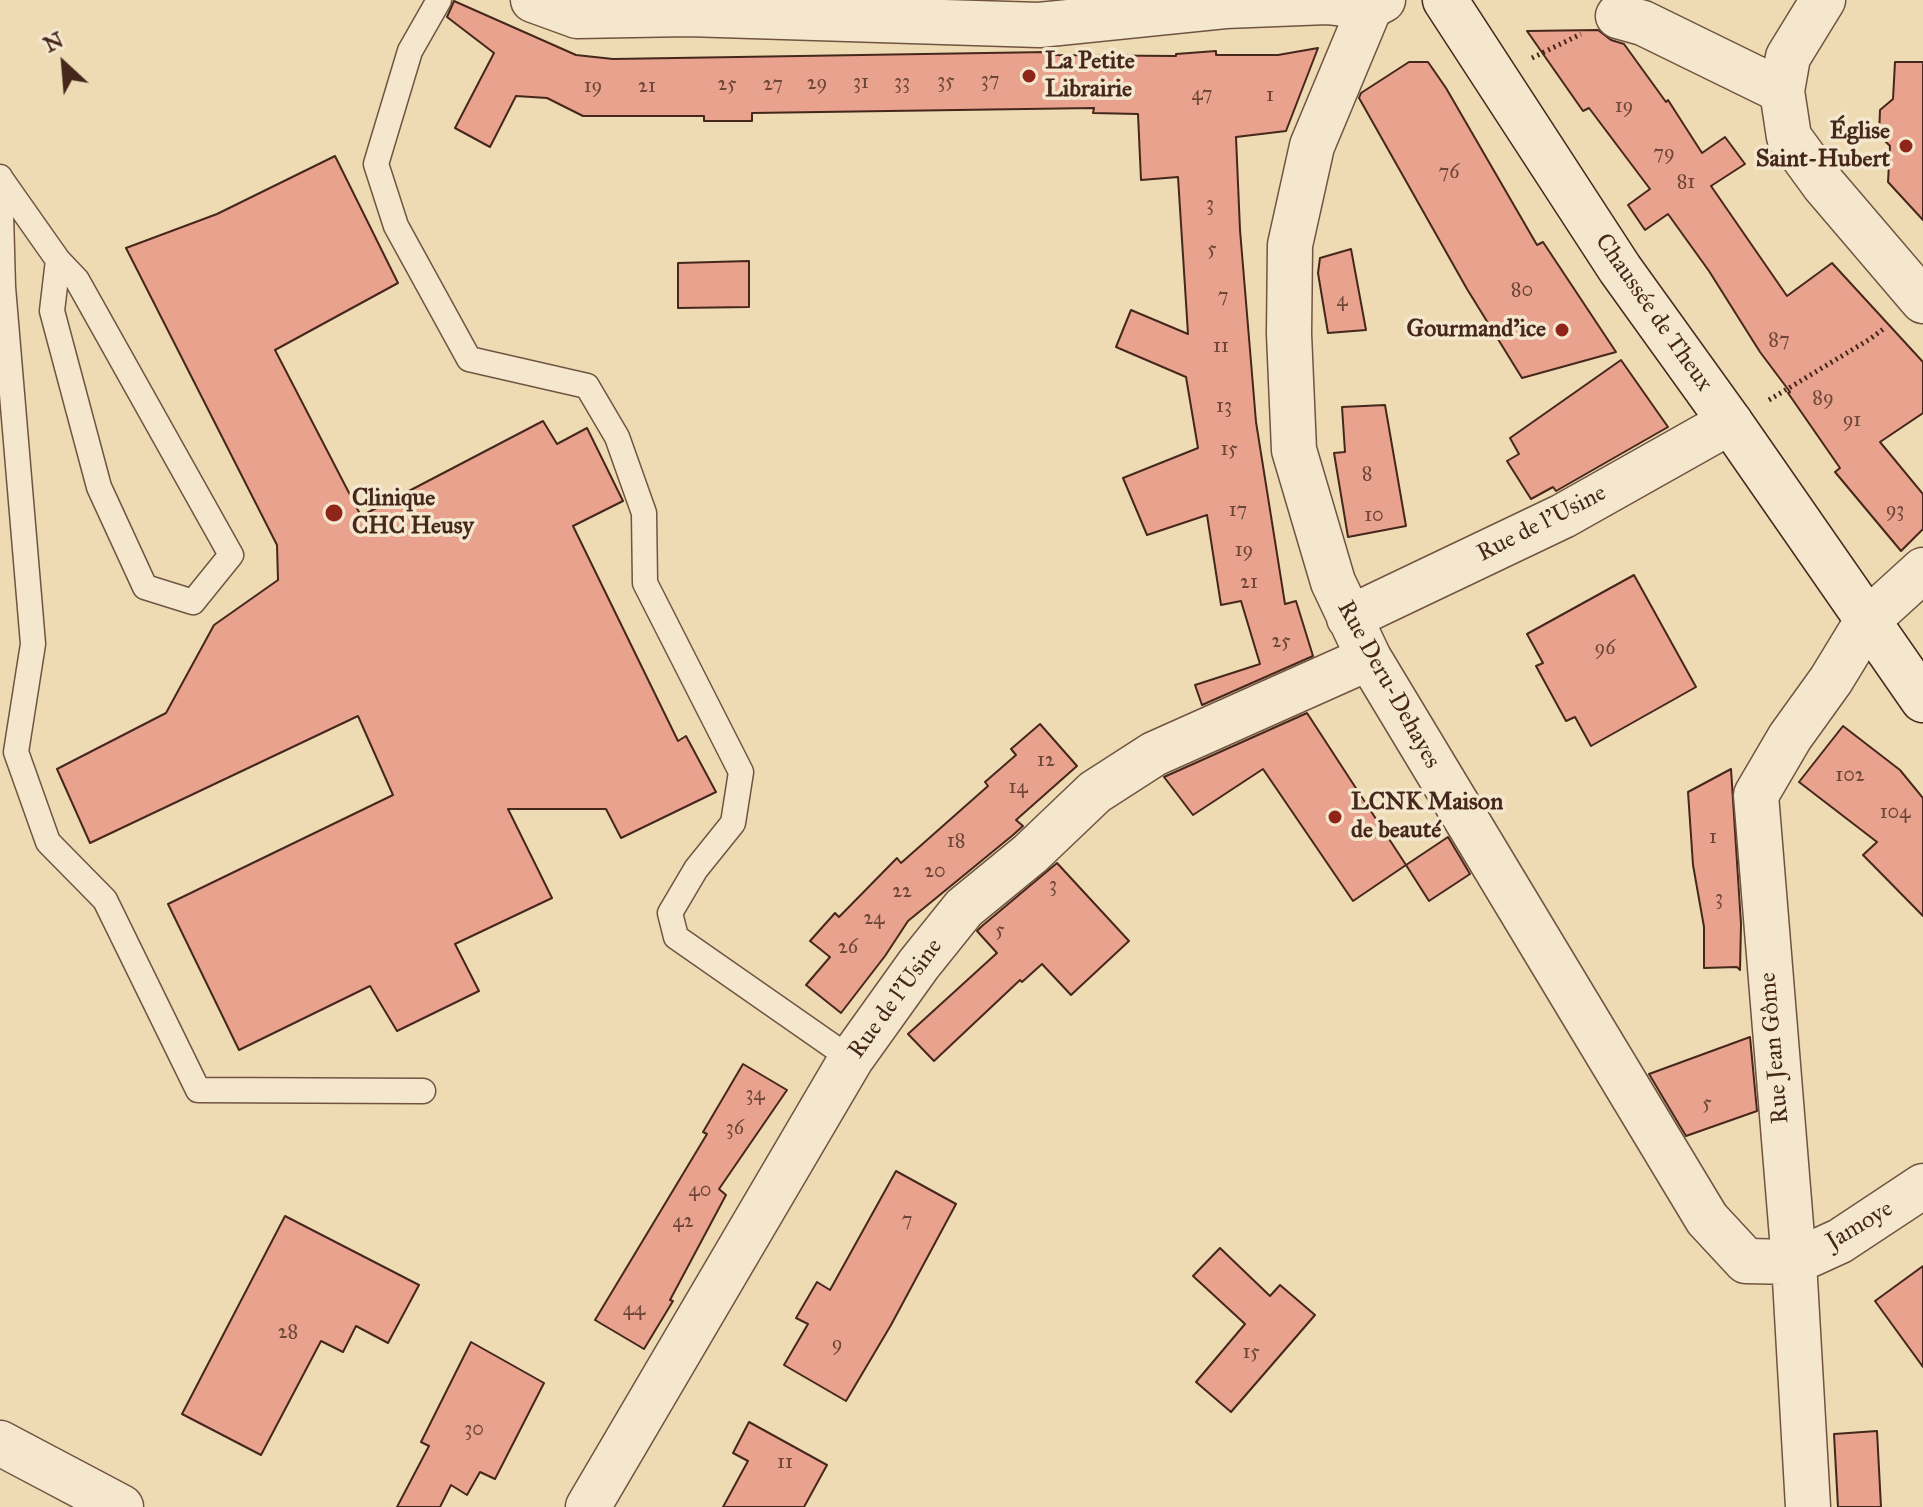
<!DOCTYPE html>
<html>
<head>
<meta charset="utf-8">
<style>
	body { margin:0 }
	#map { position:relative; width:1923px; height:1507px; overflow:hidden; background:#eedab3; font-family:"IM FELL Great Primer",serif }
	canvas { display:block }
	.north { position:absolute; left:24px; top:24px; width:80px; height:80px; -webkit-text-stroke:6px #f4e7ce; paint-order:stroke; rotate:334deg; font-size:22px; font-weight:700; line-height:32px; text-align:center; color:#46271b }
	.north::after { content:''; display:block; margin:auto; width:28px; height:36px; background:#46271b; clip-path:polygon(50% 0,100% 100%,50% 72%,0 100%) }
</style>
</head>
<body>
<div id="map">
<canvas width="1923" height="1507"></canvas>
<div class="north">N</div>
</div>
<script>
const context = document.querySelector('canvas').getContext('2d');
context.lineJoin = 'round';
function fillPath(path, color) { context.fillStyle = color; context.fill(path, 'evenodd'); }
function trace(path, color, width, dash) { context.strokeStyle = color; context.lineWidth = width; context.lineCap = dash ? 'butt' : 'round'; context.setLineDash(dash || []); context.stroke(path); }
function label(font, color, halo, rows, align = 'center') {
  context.font = font + ' "IM FELL Great Primer",serif'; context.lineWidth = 7; context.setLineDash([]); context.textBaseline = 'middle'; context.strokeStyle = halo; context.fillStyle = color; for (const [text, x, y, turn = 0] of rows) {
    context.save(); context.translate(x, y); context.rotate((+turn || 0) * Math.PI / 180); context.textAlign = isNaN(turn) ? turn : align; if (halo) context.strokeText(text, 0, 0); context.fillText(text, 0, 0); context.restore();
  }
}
const building = new Path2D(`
	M454 1 576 55 613 59 1048 52V55L1176 56V54L1216 51V55H1278L1318 48 1286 131 1236 137 1240 230 1256 422 1285 604 1296 601 1313 656 1202 705 1195 685 1260 664 1241 601 1221 605 1207 515 1147 535 1123 478 1198 448 1186 377 1116 347 1131 310 1188 334 1178 177 1141 180 1138 114 1093 113 1094 108 752 113V121H704V116H583L547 98 516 96 490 147 455 128 494 53 447 17Z
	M1598 30 1611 40 1624 44 1666 102 1668 100 1702 153 1725 137 1745 164 1711 186 1787 296 1832 263 1923 362V413L1880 442 1923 494V529L1901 551 1835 472 1840 468 1788 393 1790 392 1760 352 1709 271 1668 214 1645 230 1628 205 1650 189 1589 108 1583 111 1527 31Z
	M1409 62H1428L1446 88 1537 245 1543 242 1616 352 1522 378 1467 289 1359 98 1361 93Z
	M1895 62H1923V220L1888 182 1890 146 1879 135 1880 110 1893 99Z
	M335 156 398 283 275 350 361 516 543 421 557 444 587 428 623 501 573 526 678 741 686 736 716 792 621 838 606 809H508L552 898 455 944 479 991 397 1031 370 986 239 1050 168 904 393 795 358 716 90 843 57 769 166 713 214 625 278 580 277 545 126 248 217 214Z
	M1351 249 1366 330 1328 333 1318 273 1320 258Z
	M749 261V307L678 308V263Z
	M1621 360 1668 427 1556 491 1553 487 1531 499 1507 461 1519 454 1510 438Z
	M1385 405 1406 526 1348 537 1334 453 1345 452 1342 407Z
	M1634 575 1696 687 1591 746 1575 717 1566 721 1536 666 1543 663 1527 634Z
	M1307 713 1406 865 1353 901 1263 769 1193 815 1164 777Z
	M1040 724 1077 766 1016 820 1023 826 1013 835 908 921 885 956 841 1013 806 985 830 957 810 941 835 913 839 917 897 858 901 863 988 786 985 782 1016 755 1011 749Z
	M1843 726 1900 770 1923 798V916L1863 855 1877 842 1799 782Z
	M1731 769 1741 924 1740 970 1737 967 1704 968V927L1693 865 1688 792Z
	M1448 837 1470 874 1429 901 1406 865Z
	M1057 863 1129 941 1071 995 1042 964 1022 982 1020 980 934 1061 908 1034 997 953 977 931 982 926Z
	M1750 1037 1757 1111 1686 1136 1649 1074Z
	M743 1064 787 1090 719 1189 726 1195 670 1300 673 1301 644 1349 595 1320 707 1134 703 1132Z
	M896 1171 956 1204 891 1325 846 1401 784 1365 808 1324 796 1318 817 1282 830 1290Z
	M285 1216 419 1285 388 1343 356 1326 343 1352 321 1341 261 1455 182 1414Z
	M1220 1248 1270 1296 1280 1285 1315 1315 1231 1412 1196 1382 1245 1324 1193 1276Z
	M1923 1266V1367L1875 1301Z
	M471 1342 544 1383 495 1479 480 1472 467 1495 451 1485 440 1507H397L429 1446 421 1442Z
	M749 1422 827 1465 804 1507H723L748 1461 733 1453Z
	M1877 1431 1881 1507H1838L1834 1434Z`);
fillPath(building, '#e8a28d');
trace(building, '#46271b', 2);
const service = new Path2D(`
	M439 0 410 51 376 164 396 226 469 359 587 386 617 437 644 513 645 583 741 772 733 823 696 869 670 913 676 937 851 1059
	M0 177 3 287 33 644 16 752 48 842 105 900 198 1090 423 1091
	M1 179 58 260 77 280 231 555 193 602 145 587 99 487 52 311 58 260`);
const minor = new Path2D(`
	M533 0 577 16 688 14 1039 25 1225 6 1327 2 1370 7
	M1383 0 1370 7 1312 146 1290 245 1289 334 1294 450 1333 582 1369 658 1707 1219 1746 1261 1794 1262 1840 1241 1923 1186
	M1823 0 1788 57 1782 91 1789 137 1824 185 1923 301
	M1618 16 1643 23 1782 91
	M1349 618 1563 516 1730 422
	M0 1443 121 1507
	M588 1507 851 1059 919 964 964 908 1030 854 1095 792 1154 754 1369 658
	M1808 1507 1794 1262 1756 795 1790 737 1831 680 1867 621 1923 570`);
const secondary = new Path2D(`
	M1445 0 1620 269 1730 422 1923 700`);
trace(service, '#705441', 27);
trace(minor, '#705441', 47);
trace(secondary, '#46271b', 47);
trace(new Path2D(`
	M1532 58 1581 34
	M1769 400 1870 339 1886 327`), '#46271b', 5, [2, 4]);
trace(service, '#f4e7ce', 24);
trace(minor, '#f4e7ce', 44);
trace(secondary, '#f4e7ce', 44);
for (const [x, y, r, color] of [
	[1029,76,8,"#8f2418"],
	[1906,146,8,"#8f2418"],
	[1562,330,8,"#8f2418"],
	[334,513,10,"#8f2418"],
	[1335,817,8,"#8f2418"]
]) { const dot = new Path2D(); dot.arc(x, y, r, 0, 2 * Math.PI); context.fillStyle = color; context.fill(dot); trace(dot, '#f4e7ce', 3); }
label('20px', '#6e4638', null, [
	["37",990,81],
	["35",946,82],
	["31",861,83],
	["33",902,83],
	["29",817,84],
	["25",727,85],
	["27",773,85],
	["19",593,87],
	["21",647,87],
	["47",1202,95],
	["1",1270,96],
	["19",1624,107],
	["79",1664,154],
	["76",1449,173],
	["81",1686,183],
	["3",1210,205],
	["5",1212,250],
	["80",1522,291],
	["7",1223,297],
	["4",1342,301],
	["87",1779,341],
	["11",1221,347],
	["89",1823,399],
	["13",1224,407],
	["91",1852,421],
	["15",1229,450],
	["8",1367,475],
	["17",1238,511],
	["93",1895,511],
	["10",1374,516],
	["19",1244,551],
	["21",1249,583],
	["25",1281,642],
	["96",1605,649],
	["12",1046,761],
	["102",1850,776],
	["14",1018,788],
	["104",1895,813],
	["1",1713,838],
	["18",956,842],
	["20",935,872],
	["3",1053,886],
	["22",902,892],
	["3",1719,899],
	["24",874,919],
	["5",1000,931],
	["26",848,948],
	["34",755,1095],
	["5",1707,1104],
	["36",735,1129],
	["40",700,1191],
	["7",907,1221],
	["42",683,1222],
	["44",634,1310],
	["28",288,1333],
	["9",837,1345],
	["15",1251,1353],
	["30",474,1430],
	["11",785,1463]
]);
label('bold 24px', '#46271b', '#f4e7ce', [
	["La Petite",1045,62],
	["Librairie",1045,90],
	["Église",1890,132,"right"],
	["Saint-Hubert",1890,160,"right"],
	["Gourmand’ice",1546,330,"right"],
	["Clinique",352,499],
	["CHC Heusy",352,527],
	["LCNK Maison",1351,803],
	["de beauté",1351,831]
], 'left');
label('24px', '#46271b', '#f4e7ce', [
	["Chaussée de Theux",1653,313,55],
	["Rue de l'Usine",1542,524,-27],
	["Rue Deru-Dehayes",1388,685,61],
	["Rue de l'Usine",896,999,-54],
	["Rue Jean Gôme",1775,1048,-95],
	["Jamoye",1860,1226,-31]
]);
</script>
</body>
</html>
